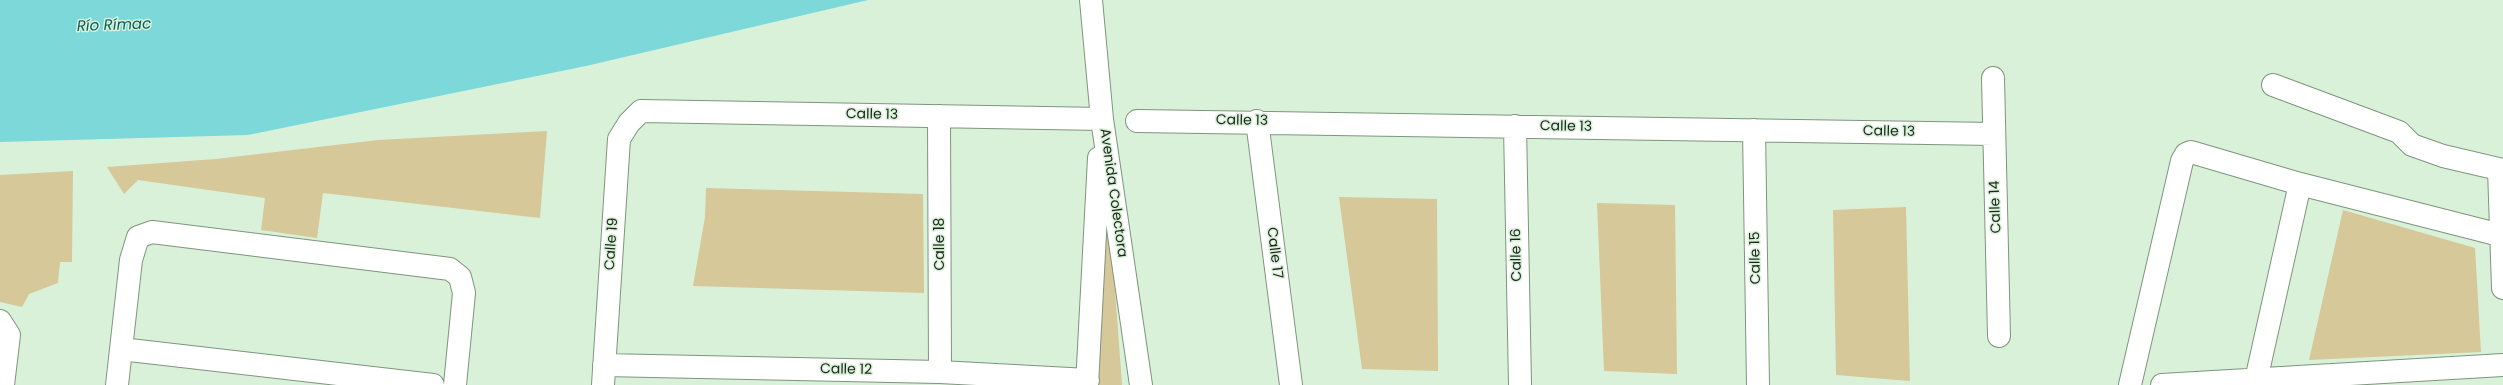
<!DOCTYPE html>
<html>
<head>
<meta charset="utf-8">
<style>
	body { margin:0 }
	canvas { display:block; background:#d8f1d8 }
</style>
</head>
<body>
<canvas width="2503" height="385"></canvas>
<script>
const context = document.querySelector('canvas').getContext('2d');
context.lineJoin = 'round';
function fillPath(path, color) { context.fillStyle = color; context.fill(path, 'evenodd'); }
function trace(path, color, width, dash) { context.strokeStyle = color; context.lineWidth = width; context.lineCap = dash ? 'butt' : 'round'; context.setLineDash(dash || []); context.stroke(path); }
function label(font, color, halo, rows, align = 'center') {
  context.font = font + ' Poppins,sans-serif'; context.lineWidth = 3; context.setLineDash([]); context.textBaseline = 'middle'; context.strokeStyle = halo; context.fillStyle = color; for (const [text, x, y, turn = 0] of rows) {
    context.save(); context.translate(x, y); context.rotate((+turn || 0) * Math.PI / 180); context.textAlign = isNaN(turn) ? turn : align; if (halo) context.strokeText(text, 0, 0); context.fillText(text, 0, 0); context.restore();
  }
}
fillPath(new Path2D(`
	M547 131 540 218 323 193 317 238 261 230 265 198 138 180 124 194 107 167 216 159 378 140Z
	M73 171 72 262H60L58 283 29 294 22 307 0 302V175Z
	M706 188 923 194 924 293 693 286 705 217Z
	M1339 197 1437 199 1438 371 1362 369Z
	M1102 199 1110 221 1122 385H1089Z
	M1597 203 1675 205 1677 374 1604 371Z
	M1906 207 1910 381 1836 375 1833 210Z
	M2343 210 2475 248 2481 352 2309 360Z`), '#d6c898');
fillPath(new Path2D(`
	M0 0H868L586 66 248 135 0 142Z`), '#7cd8d9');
const minor = new Path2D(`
	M1091 0 1102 119 1141 385
	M1993 78 1999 336
	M2273 85 2399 132 2412 145 2443 156 2503 170
	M939 116 940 372
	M1137 121 1994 134
	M1257 121 1291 385
	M1515 126 1520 385
	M1754 130 1758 385
	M2499 169 2503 288
	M0 321 9 335 3 385
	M121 349 433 385
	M604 365 940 372 1088 380
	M2256 380 2300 184
	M117 385 131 260 138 237 152 232 450 269 460 277 464 293 455 385
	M603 385 619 139 629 123 641 111 1102 119
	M1087 385 1099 158
	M2130 385 2182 161 2186 154 2191 152 2300 184 2500 235
	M2162 385 2503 365`);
trace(minor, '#7e957e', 24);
trace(minor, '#fff', 22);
label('14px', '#1d271e', '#d8f1d8', [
	["Calle 13",872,115,1],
	["Calle 13",1242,121,1],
	["Calle 13",1566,127,1],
	["Calle 13",1889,132,1],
	["Avenida Colectora",1113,193,82],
	["Calle 14",1996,207,-92],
	["Calle 19",612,244,-86],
	["Calle 18",940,244,-90],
	["Calle 17",1274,253,83],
	["Calle 16",1517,255,-91],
	["Calle 15",1756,258,-91],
	["Calle 12",846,370,1]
]);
label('italic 15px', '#0d5e5f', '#d8f1d8', [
	["Río Rímac",114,26,-2]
]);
</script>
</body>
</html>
